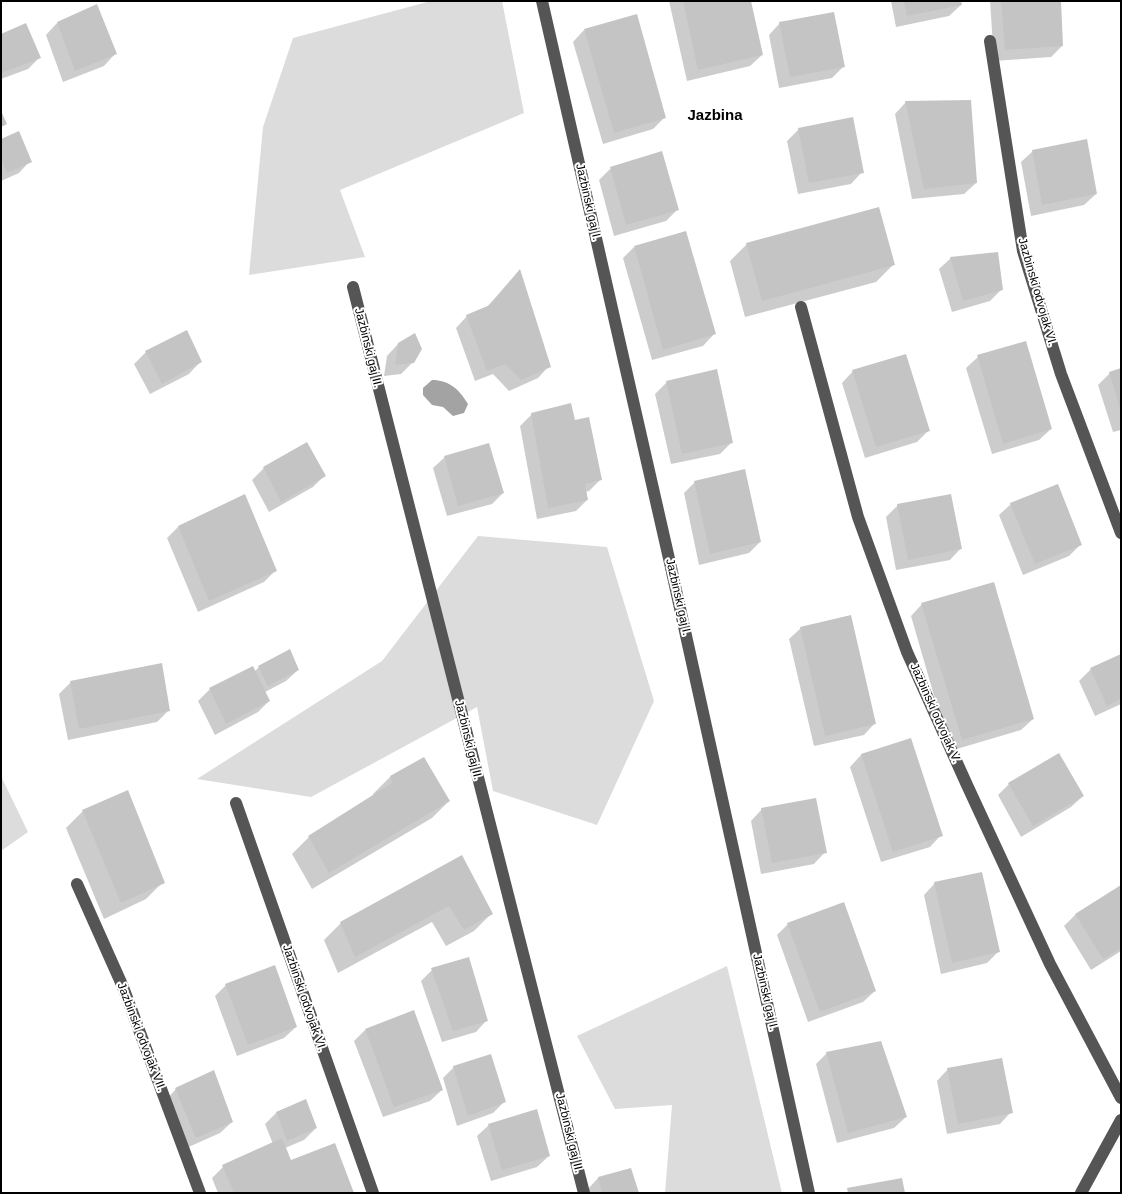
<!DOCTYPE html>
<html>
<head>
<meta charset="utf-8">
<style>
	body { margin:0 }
	#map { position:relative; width:1122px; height:1194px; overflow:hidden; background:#fff; font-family:Helvetica,sans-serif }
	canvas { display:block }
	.frame { position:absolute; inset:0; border:2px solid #000; pointer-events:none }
</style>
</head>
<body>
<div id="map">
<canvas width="1122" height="1194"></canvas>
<div class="frame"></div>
</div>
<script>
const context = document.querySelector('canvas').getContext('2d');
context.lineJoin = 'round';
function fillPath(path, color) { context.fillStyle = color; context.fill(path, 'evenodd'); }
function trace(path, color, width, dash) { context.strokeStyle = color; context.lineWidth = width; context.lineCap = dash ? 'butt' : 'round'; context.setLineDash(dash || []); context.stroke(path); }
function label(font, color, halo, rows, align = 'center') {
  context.font = font + ' Helvetica,sans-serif'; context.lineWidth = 4; context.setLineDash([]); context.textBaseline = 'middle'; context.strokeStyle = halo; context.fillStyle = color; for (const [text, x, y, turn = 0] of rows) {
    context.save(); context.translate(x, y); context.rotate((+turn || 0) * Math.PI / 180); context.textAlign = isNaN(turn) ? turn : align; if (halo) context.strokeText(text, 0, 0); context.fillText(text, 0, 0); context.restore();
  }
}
fillPath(new Path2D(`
	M431 1H502L524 113 340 190 365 257 249 275 263 127 293 38Z
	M478 536 607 547 654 701 597 825 493 791 477 707 311 797 197 779 382 661Z
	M1 776 28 832 1 851Z
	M727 966 782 1193H665L672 1105 615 1109 577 1036Z`), '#dcdcdc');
fillPath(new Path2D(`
	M432 380C449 380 459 389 468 404L464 413 453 416 443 407 432 405 423 395V388Z`), '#a3a3a3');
fillPath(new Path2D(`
	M669 1H750L762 55 750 66 687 81Z
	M891 1H960L961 5 949 16 896 27Z
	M990 1H1059L1062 46 1051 57 994 61Z
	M57 23 115 54 104 66 63 82 46 35Z
	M780 23 844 66 832 78 779 88 769 35Z
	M584 30 665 117 653 129 603 144 573 42Z
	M1 35 39 58 28 69 1 79Z
	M906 102 976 183 964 194 912 199 895 114Z
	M799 129 862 172 851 184 798 194 787 141Z
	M1 140 30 161 19 173 1 181Z
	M1033 151 1096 194 1084 205 1031 216 1021 162Z
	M610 169 677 210 666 221 614 236 599 180Z
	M747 244 893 265 876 282 745 317 730 261Z
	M634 247 714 334 703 346 652 360 623 258Z
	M951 258 1002 289 990 301 952 312 939 269Z
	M519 271 549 366 538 378 509 391 493 374 475 381 456 328 467 316 487 307 509 282Z
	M398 344 413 362 401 374 384 376 387 356Z
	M146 352 200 362 189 374 150 394 134 364Z
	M978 357 1051 429 1039 440 992 454 966 368Z
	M1121 370V430L1113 432 1098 385 1110 373Z
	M853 371 929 430 917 442 865 458 842 383Z
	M667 382 732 442 720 454 671 464 655 394Z
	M532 414 574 422 600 480 589 491 585 492 587 500 576 511 537 519 520 426Z
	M306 444 325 475 313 487 269 512 252 480 264 468Z
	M445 457 503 493 492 504 447 516 433 468Z
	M695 482 760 542 749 553 699 565 684 493Z
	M244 496 275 571 264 582 198 612 167 538 178 527Z
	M1011 504 1081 544 1069 556 1023 575 999 515Z
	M898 505 961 548 950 560 896 570 886 517Z
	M922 604 1033 719 1021 730 950 751 911 616Z
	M801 628 875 723 864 735 814 746 789 639Z
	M1121 655V704L1095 716 1079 681 1091 669Z
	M259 667 298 670 286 681 265 692 269 701 258 712 215 735 198 701 210 689 254 672Z
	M71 682 168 711 157 722 68 740 59 694Z
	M910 739 941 835 930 847 881 862 850 767 861 755Z
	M390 777 449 801 432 818 312 889 292 854 309 837 374 796 373 794Z
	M1009 784 1083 796 1071 807 1021 837 998 795Z
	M762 809 825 852 814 864 761 874 751 821Z
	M83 811 163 882 146 899 104 919 66 828Z
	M461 857 491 914 474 931 446 946 432 922 338 973 324 940 341 923Z
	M935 883 998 952 987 963 941 974 924 895Z
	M1121 886V951L1091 970 1064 926 1075 915Z
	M788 924 875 991 863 1002 808 1022 777 935Z
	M432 970 487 1020 476 1032 442 1042 421 981Z
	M226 985 296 1027 284 1038 237 1056 215 996Z
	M365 1030 442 1090 430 1101 383 1117 354 1041Z
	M827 1053 906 1117 894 1128 837 1143 816 1064Z
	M454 1067 505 1101 493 1113 457 1126 443 1078Z
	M948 1069 1011 1112 1000 1124 947 1134 937 1081Z
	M176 1089 232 1122 220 1133 184 1149 165 1101Z
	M276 1113 316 1128 304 1140 285 1148 290 1162 353 1193H218L212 1178 223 1167 273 1144 265 1124Z
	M489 1125 549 1156 537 1167 491 1181 477 1136Z
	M630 1169 637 1193H588L587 1190 598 1178Z`), '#0003');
fillPath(new Path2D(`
	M683 1H751L763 55 698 70Z
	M904 1H961L962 5 907 16Z
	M1001 1H1061L1063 46 1005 50Z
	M97 4 117 54 75 71 57 22Z
	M834 12 845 67 790 77 779 22Z
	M637 14 666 118 614 133 584 29Z
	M26 23 41 58 1 73V34Z
	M971 100 977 183 924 189 905 101Z
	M1 111 7 124 1 127Z
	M853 117 864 173 809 183 798 128Z
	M19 131 32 162 7 173 1 158V139Z
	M1087 139 1097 194 1042 205 1032 150Z
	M662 151 679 210 626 225 610 167Z
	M879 207 895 265 762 301 746 243Z
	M686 231 716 334 663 350 634 246Z
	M998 252 1003 290 963 301 950 257Z
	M520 269 551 367 521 380 505 364 487 371 466 315 490 305Z
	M187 330 202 362 162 384 145 351Z
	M415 333 422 349 414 363 395 365 398 343Z
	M1026 341 1052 429 1003 444 977 355Z
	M906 354 930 431 876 447 852 370Z
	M1121 368V408H1120L1109 372Z
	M717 369 733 443 682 454 666 381Z
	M571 403 575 420 589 417 602 480 585 484 588 500 548 508 531 413Z
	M307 442 326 476 281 502 263 467Z
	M489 443 504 493 458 506 444 456Z
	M745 469 761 542 710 554 694 481Z
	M1058 484 1082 545 1035 564 1010 503Z
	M245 494 277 571 209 601 178 526Z
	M951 494 962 549 908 560 897 504Z
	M994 582 1034 719 962 740 921 603Z
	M851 615 876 724 825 736 800 627Z
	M290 649 299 670 268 686 258 666Z
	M1121 654V699L1107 706 1090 668Z
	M162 663 170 711 79 729 70 681Z
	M253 666 270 701 226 724 209 688Z
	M911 738 943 836 893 852 861 754Z
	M1059 753 1084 796 1033 826 1008 783Z
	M424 757 450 801 329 873 308 836 392 783 390 776Z
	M128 790 165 883 121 903 82 810Z
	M816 798 827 853 772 863 761 808Z
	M462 855 493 914 464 930 449 906 355 957 340 922Z
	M982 872 1000 952 952 963 934 882Z
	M1121 885V948L1103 959 1075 914Z
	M844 902 876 991 820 1012 787 923Z
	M469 957 488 1021 453 1031 431 968Z
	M275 965 297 1027 248 1045 225 984Z
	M414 1010 443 1090 394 1107 365 1029Z
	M881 1041 907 1117 848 1133 826 1052Z
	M491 1054 506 1102 468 1116 453 1066Z
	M1002 1058 1013 1113 958 1124 947 1068Z
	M214 1070 233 1122 196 1138 175 1088Z
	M306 1099 317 1128 287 1141 276 1112Z
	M537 1109 550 1156 502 1170 488 1124Z
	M282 1138 291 1160 335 1143 354 1193H304L303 1191 299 1193H234L222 1165Z
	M631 1168 639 1193H602L598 1177Z
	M902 1178 905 1193H848L847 1188Z`), '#c4c4c4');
trace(new Path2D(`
	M542 1 670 563 809 1193
	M990 41 1023 251 1061 374 1121 533
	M353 287 584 1193
	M801 307 858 517 907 652 967 785 1050 964 1121 1098
	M236 803 373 1193
	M77 884 123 987 200 1193
	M1081 1193 1121 1120`), '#555', 12);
label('12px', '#000', '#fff', [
	["Jazbinski gaj I.",588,202,77],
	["Jazbinski odvojak VI.",1037,292,74],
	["Jazbinski gaj II.",368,348,76],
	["Jazbinski gaj I.",678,597,77],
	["Jazbinski odvojak V.",935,713,66],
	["Jazbinski gaj II.",468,740,76],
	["Jazbinski gaj I.",765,992,77],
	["Jazbinski odvojak VI.",304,998,71],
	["Jazbinski odvojak VII.",141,1037,69],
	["Jazbinski gaj II.",569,1133,76]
]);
label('bold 15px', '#000', '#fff', [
	["Jazbina",715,116]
]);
</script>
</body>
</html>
